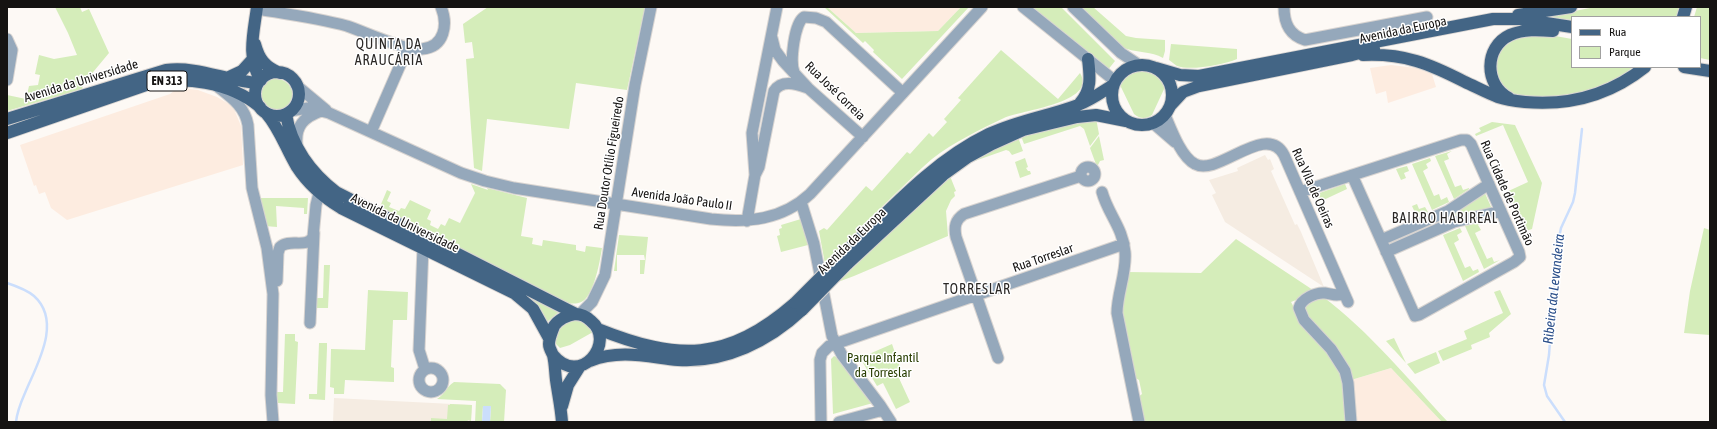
<!DOCTYPE html>
<html>
<head>
<meta charset="utf-8">
<style>
	body { margin:0 }
	#map { position:relative; width:1717px; height:429px; overflow:hidden; background:#fdf9f5; font-family:"Asap Condensed",sans-serif }
	canvas { display:block }
	.frame { position:absolute; inset:0; border:8px solid #151312; pointer-events:none }
	.legend { position:absolute; left:1571px; top:16px; width:130px; height:52px; box-sizing:border-box; background:#fff; border:1px solid #a1a1a0; margin:0; padding:5px 7px; list-style:none; font-size:12px; color:#151312 }
	.legend li { display:flex; align-items:center; gap:8px; height:20px }
	.legend b { width:20px; border:1px solid #a1a1a0 }
</style>
</head>
<body>
<div id="map">
<canvas width="1717" height="429"></canvas>
<div class="frame"></div>
<ul class="legend">
<li><b style="height:5px;background:#436585"></b>Rua</li>
<li><b style="height:11px;background:#d5edba"></b>Parque</li>
</ul>
</div>
<script>
const context = document.querySelector('canvas').getContext('2d');
context.lineJoin = 'round';
function fillPath(path, color) { context.fillStyle = color; context.fill(path, 'evenodd'); }
function trace(path, color, width, dash) { context.strokeStyle = color; context.lineWidth = width; context.lineCap = dash ? 'butt' : 'round'; context.setLineDash(dash || []); context.stroke(path); }
function label(font, color, halo, rows, align = 'center') {
  context.font = font + ' "Asap Condensed",sans-serif'; context.lineWidth = 3; context.setLineDash([]); context.textBaseline = 'middle'; context.strokeStyle = halo; context.fillStyle = color; for (const [text, x, y, turn = 0] of rows) {
    context.save(); context.translate(x, y); context.rotate((+turn || 0) * Math.PI / 180); context.textAlign = isNaN(turn) ? turn : align; if (halo) context.strokeText(text, 0, 0); context.fillText(text, 0, 0); context.restore();
  }
}
fillPath(new Path2D(`
	M827 7H961L938 31 856 33Z
	M1391 65 1416 68 1432 74 1436 87 1388 103 1386 91 1376 94 1370 68Z
	M182 88 198 90 217 97 229 104 234 109 241 126 243 165 67 220 51 208 45 192 39 194 36 185 34 186 20 145 170 94 175 90Z
	M1391 368 1442 422H1354L1351 380Z`), '#fdece0');
fillPath(new Path2D(`
	M1265 155 1268 160 1270 159 1274 169 1271 171 1295 225 1297 224 1301 232 1324 287 1225 222 1212 195 1216 193 1209 180 1238 171 1237 168Z
	M334 398 472 405 471 422H333Z`), '#f5ece2');
fillPath(new Path2D(`
	M55 7H80L82 12 89 9 109 53 84 83 82 89 7 111V95L26 99 29 86 38 85 40 75 35 74 39 55 54 59 77 55 68 33Z
	M488 7H645L627 90 576 83 569 129 487 119 482 171 474 168 466 59 474 58 472 42 465 43 463 24Z
	M824 7H827L856 33 938 31 961 7H969L902 79 873 52 874 50 865 41 863 43Z
	M1031 7H1061L1115 61 1107 71Z
	M1081 7H1093L1126 36 1136 38 1165 40V51L1163 58C1151 51 1139 53 1127 49 1115 45 1091 17 1081 7Z
	M1595 7H1681L1678 17H1572V20L1544 17Z
	M1697 7H1710V60L1700 58V17H1694Z
	M1544 34 1572 39V67H1633L1618 79 1602 88 1556 99 1514 95 1499 82 1497 74 1496 60 1502 48 1514 40 1530 35Z
	M1171 44 1237 49V59C1223 65 1190 71 1177 66 1174 64 1172 62 1169 60Z
	M1001 50 1058 99 1080 73C1098 103 1021 110 1004 118 979 130 954 142 932 159 919 170 907 183 894 195 871 217 848 240 825 264L819 231 824 228 827 230 866 186 872 191 907 152 910 154 929 133 933 137 947 122 944 119 961 100 958 98Z
	M1139 69C1152 69 1161 74 1165 87L1152 115C1146 119 1140 119 1134 114L1120 85C1123 75 1130 71 1139 69Z
	M276 78C288 80 297 91 290 102 275 128 241 85 276 78Z
	M1096 118 1099 134 1090 146 1084 129 1080 126 1024 144 1021 136Z
	M1492 122 1515 125 1542 183 1532 229 1526 231 1509 194 1502 196V194L1528 182 1503 125 1476 136 1475 134 1481 131 1479 128Z
	M1099 136 1104 160 1100 161 1097 167 1090 148Z
	M1018 137 1023 151 1012 155 1009 151 1006 150 969 163Z
	M1452 151 1447 154 1449 159 1444 161 1455 187 1461 185 1463 190 1469 188V189L1454 199 1435 156Z
	M1025 158 1028 167 1026 168 1028 171H1030L1031 174 1020 178 1015 162Z
	M1430 158 1431 161 1426 164 1428 168 1423 171 1434 196 1439 194 1441 200 1447 197 1449 202 1432 210 1412 164Z
	M1407 166 1409 171 1404 173 1406 178 1401 180 1396 169Z
	M950 176 956 191 954 192 955 196 951 200 946 211 948 236 854 276 838 282Z
	M471 184 488 190 487 188 527 198 521 236 533 238 532 244 542 246 543 240 576 245V250L585 252 586 246 602 248C600 261 594 294 583 301 578 304 573 304 568 303L379 209 387 190 391 192 387 201 391 203 389 207 399 211 401 208 405 209 410 200 431 210 427 219 431 221 430 225 438 229 441 224 445 226 449 218 460 223 475 193Z
	M1345 184 1347 189 1317 203 1314 195Z
	M1484 191 1492 209 1445 223 1442 217Z
	M256 198H308L307 214H304V208L276 206 277 227 265 226Z
	M1417 204 1419 209 1425 207 1428 212 1417 217 1412 206Z
	M801 219 808 245 781 252 777 236 780 235 779 229 782 228 781 225Z
	M1484 222 1478 225 1481 230 1475 233 1487 259 1492 257 1494 262 1500 260 1484 269 1465 226Z
	M1460 228 1462 232 1457 235 1459 240 1454 243 1465 268 1470 266 1473 271 1478 269 1479 272 1463 281 1443 235Z
	M1704 228 1710 230V335L1684 333 1690 291Z
	M619 235 648 237 644 274H640V260H645L644 255H617V271H614Z
	M1236 239 1316 292 1291 302 1302 322 1316 337 1342 371 1348 422H1142L1137 398 1142 394 1139 380 1133 377 1121 315 1127 272 1201 273Z
	M324 265H330L328 308H316L317 298H323Z
	M519 289 560 311 547 322 536 304Z
	M368 290 408 292 407 320H393L391 367 394 368V382L345 380 344 394H334V388L330 387 331 349 365 350Z
	M1500 290 1511 314 1489 333 1490 337 1471 345 1472 349 1443 361 1438 351 1467 339 1464 331 1503 313 1494 292Z
	M1322 296C1369 331 1408 379 1448 422H1442L1391 368 1351 380 1304 312 1305 304Z
	M569 321C581 319 586 324 593 332L570 345 560 348 556 344C554 333 560 326 569 321Z
	M285 334H295V341L298 342 295 404 278 403 276 398V392H283Z
	M1394 338 1406 363 1386 341Z
	M319 343H327V348L325 400 309 399V394H317Z
	M892 344 902 373 898 376 910 402 896 409 883 383 877 386 860 358Z
	M1436 352 1440 363 1415 374 1407 364Z
	M834 356 836 357 873 403 833 414 831 359Z
	M454 382 500 384 506 390 504 422H490L491 406H483L482 422H475L476 401 437 399C446 393 447 386 454 382Z
	M450 404 472 405 471 421 468 420 467 422H431V418L447 419 448 405H450Z`), '#d5edba');
fillPath(new Path2D(`
	M483 406H491L490 422H482Z`), '#cbdefc');
trace(new Path2D(`
	M7 283C16 286 27 290 34 296 63 322 36 366 25 393 21 402 17 412 16 422
	M1565 422 1547 396 1544 385 1549 355 1557 247 1561 228 1573 202 1575 193 1582 129`), '#cbdefc', 2.5);
const minor = new Path2D(`
	M1023 7 1115 81
	M1073 7 1121 53 1139 65
	M1284 7C1284 23 1289 35 1305 40L1427 17
	M257 9C287 14 317 18 347 26 365 32 405 51 422 49 445 47 448 24 441 7
	M772 38 775 50 783 61 808 88 863 137
	M7 39 12 50 7 80
	M794 72C790 62 794 23 804 17L816 18 826 22 903 93
	M296 85 326 110
	M218 87C232 98 245 107 248 125L252 188 267 248 273 294 271 395 273 422
	M290 111 308 108 329 113 461 173 485 181 514 188 711 219C748 223 782 220 810 194L982 7
	M1165 115C1171 129 1181 157 1195 164 1218 177 1266 121 1284 155L1348 302
	M1153 123 1175 142
	M371 132 408 47
	M297 145C295 126 304 117 321 111
	M1081 174a7 7 0 1 1 14 0a7 7 0 1 1-14 0Z
	M755 175 752 133 777 7
	M1102 192C1108 214 1123 228 1125 252 1127 272 1117 293 1117 313L1139 422
	M1300 192 1461 140H1467L1471 144 1519 252 1520 257 1514 262 1419 315 1415 316 1352 175
	M801 202 814 244 832 336 842 355 880 405 891 422
	M747 221 755 175 759 167 774 91C782 79 796 84 808 88
	M1381 240 1448 211 1489 184
	M423 247 419 350 425 369
	M1386 252 1454 222 1501 211
	M277 281 278 253 280 247C290 238 306 249 313 237L316 205 319 193
	M1344 293C1337 297 1332 294 1325 293 1316 292 1301 299 1299 308L1304 320 1331 349 1345 371 1348 383 1351 422
	M579 315 592 302 605 275 635 85 651 7
	M310 323 314 233
	M998 358 956 237C954 227 955 220 964 214L1081 176
	M419 380a12 12 0 1 1 24 0a12 12 0 1 1-24 0Z
	M821 422 820 360 822 353 829 346 1124 244
	M839 422 883 410`);
const major = new Path2D(`
	M257 7C254 31 246 59 261 80
	M1518 15 1571 7
	M1683 17 1686 7
	M255 44C259 59 265 67 280 73
	M1363 55C1404 53 1430 64 1465 82 1476 87 1487 93 1498 97 1507 100 1516 101 1525 102 1570 106 1610 95 1645 67
	M1112 95a30 30 0 1 1 60 0a30 30 0 1 1-60 0Z
	M1684 67 1710 71
	M1156 68 1180 75 1199 76 1493 19H1520L1572 27
	M255 94a22 22 0 1 1 44 0a22 22 0 1 1-44 0Z
	M227 78 242 71 252 60
	M1509 98C1484 85 1484 47 1510 35 1523 29 1539 30 1553 31
	M1080 103C1092 90 1090 76 1088 59
	M1170 106 1183 92 1199 86 1352 55 1374 49
	M266 113C280 129 286 149 297 167 308 184 323 197 341 208L514 293 533 309 549 338
	M286 114C291 146 311 173 336 192L576 314
	M7 119 166 70C198 66 226 81 258 83
	M7 133 146 85C183 75 230 82 260 107
	M841 257C887 213 931 162 989 134 1019 120 1049 116 1078 105 1091 100 1102 92 1113 85
	M847 264 943 175 968 157 992 144 1023 130 1077 117 1096 115 1126 121
	M598 329C678 361 727 362 795 303
	M553 355C580 388 617 342 591 321 587 317 581 314 575 314 567 315 558 320 554 326 552 332 549 338 549 344 549 348 551 351 553 355 555 363 555 372 556 380 558 394 561 408 562 422
	M590 361C620 349 648 357 678 360 725 363 769 341 802 310
	M562 406 568 385 580 366`);
trace(minor, '#d8d4d1', 13);
trace(major, '#d8d4d1', 14);
trace(minor, '#95a8bb', 11);
trace(major, '#436585', 12);
const majorBridge = new Path2D(`
	M795 303 841 257
	M802 310 847 264`);
trace(majorBridge, '#d8d4d1', 14, []);
trace(majorBridge, '#436585', 12);
for (const [x, y, w] of [
	[167,81,40]
]) { const box = new Path2D(); box.roundRect(x - w / 2, y - 10, w, 20, 3); context.fillStyle = '#fff'; context.fill(box); trace(box, '#151312', 1); }
label('bold 12px', '#151312', null, [
	["EN 313",167,81]
]);
label('13px', '#151312', '#fff', [
	["Avenida da Europa",1403,30,-12],
	["Avenida da Universidade",81,81,-17],
	["Rua José Correia",835,91,44],
	["Rua Doutor Otílio Figueiredo",609,163,-81],
	["Rua Vila de Oeiras",1313,188,66],
	["Rua Cidade de Portimão",1507,193,66],
	["Avenida João Paulo II",682,199,8],
	["Avenida da Universidade",405,223,26],
	["Avenida da Europa",852,241,-44],
	["Rua Torreslar",1043,258,-19]
]);
label('13px', '#2a3f03', '#fff', [
	["Parque Infantil",883,358],
	["da Torreslar",883,373]
]);
context.letterSpacing = '1px';
label('14px', '#2b2826', '#fff', [
	["QUINTA DA",389,45],
	["ARAUCÁRIA",389,61],
	["BAIRRO HABIREAL",1445,219],
	["TORRESLAR",977,290]
]);
context.letterSpacing = '0px';
label('italic 14px', '#2b4f8a', '#fff', [
	["Ribeira da Levandeira",1554,289,-84]
]);
</script>
</body>
</html>
